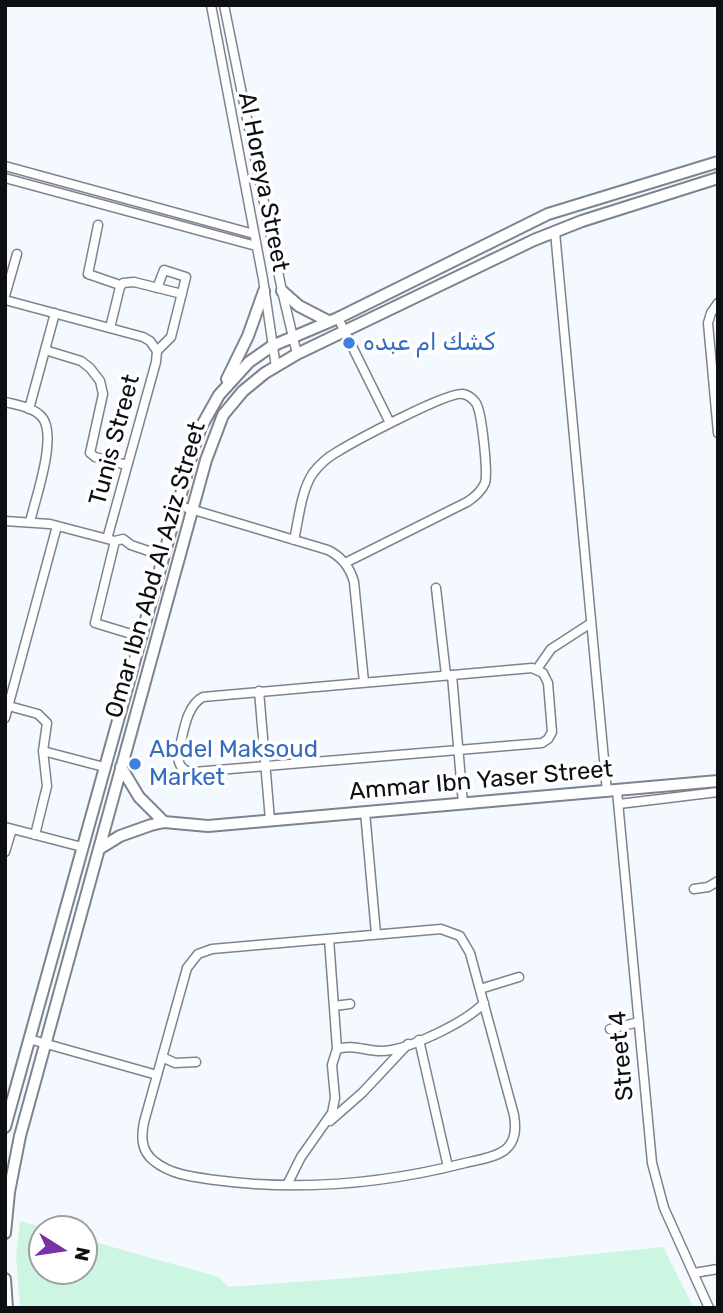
<!DOCTYPE html>
<html>
<head>
<meta charset="utf-8">
<style>
	body { margin:0 }
	#map { position:relative; width:723px; height:1313px; overflow:hidden; background:#f4f9ff; font-family:Rubik,sans-serif }
	canvas { display:block }
	.frame { position:absolute; inset:0; border:7px solid #0d0f12; pointer-events:none }
	.north { position:absolute; left:28px; top:1215px; width:70px; height:70px; box-sizing:border-box; background:#fff; border:2px solid #9e9fa0; border-radius:50%; rotate:102deg; font-size:19px; font-weight:700; line-height:28px; text-align:center; color:#0d0f12 }
	.north::after { content:''; display:block; margin:auto; width:24px; height:32px; background:#7932a5; clip-path:polygon(50% 0,100% 100%,50% 72%,0 100%) }
</style>
</head>
<body>
<div id="map">
<canvas width="723" height="1313"></canvas>
<div class="frame"></div>
<div class="north">N</div>
</div>
<script>
const context = document.querySelector('canvas').getContext('2d');
context.lineJoin = 'round';
function fillPath(path, color) { context.fillStyle = color; context.fill(path, 'evenodd'); }
function trace(path, color, width, dash) { context.strokeStyle = color; context.lineWidth = width; context.lineCap = dash ? 'butt' : 'round'; context.setLineDash(dash || []); context.stroke(path); }
function label(font, color, halo, rows, align = 'center') {
  context.font = font + ' Rubik,"Noto Sans Arabic",sans-serif'; context.lineWidth = 7; context.setLineDash([]); context.textBaseline = 'middle'; context.strokeStyle = halo; context.fillStyle = color; for (const [text, x, y, turn = 0] of rows) {
    context.save(); context.translate(x, y); context.rotate((+turn || 0) * Math.PI / 180); context.textAlign = isNaN(turn) ? turn : align; if (halo) context.strokeText(text, 0, 0); context.fillText(text, 0, 0); context.restore();
  }
}
fillPath(new Path2D(`
	M20 1221 49 1229H42V1271H84V1239L219 1277 228 1287 363 1277 663 1247 694 1308H20L16 1256Z`), '#ccf6e1');
const street = new Path2D(`
	M211 5 263 279 276 367
	M224 5 282 291 297 354
	M5 166 254 234
	M5 178 256 246
	M98 225 88 274 120 285
	M555 232 607 792
	M5 296 17 254
	M5 300 143 337 150 341 157 351
	M718 303 711 313 708 323 718 433
	M338 318 390 423
	M110 328 120 287 123 283 134 282 182 294
	M45 350 81 361 90 368 100 381 103 394 90 453 95 457 127 465
	M157 351 171 337 186 277 164 270 157 288
	M5 402C17 405 32 407 41 416 59 434 35 499 30 522
	M29 409 55 313
	M177 505 328 550C342 557 350 567 354 582L364 682
	M5 521 50 524 115 541 123 539 131 545 163 556
	M107 539 156 362 157 351
	M294 540C299 518 301 491 313 473 320 464 328 457 337 452 355 441 448 391 463 394 469 395 473 399 476 403 482 413 488 472 485 483 481 492 475 497 467 502L345 563
	M115 541 95 623 141 637
	M436 588 446 675
	M532 668 543 673 548 683 552 732 548 739 542 743 194 772C183 772 178 765 178 755 183 737 185 706 203 697Z
	M537 669 551 649 591 623
	M452 675 463 804
	M259 691 270 820
	M5 705 38 714 47 723 43 751 47 786 35 835
	M5 718 57 526
	M43 751 104 767
	M617 791 652 1163 664 1208 709 1308
	M619 804 718 792
	M365 812 376 934
	M5 827 82 847
	M5 852 12 829
	M694 889 708 887 718 881
	M441 929 460 936 470 953 514 1115C516 1128 516 1141 505 1150 494 1158 477 1160 465 1163 383 1184 298 1191 215 1180 194 1177 171 1175 154 1161 141 1151 141 1137 144 1122L187 968 198 954 212 949Z
	M480 989 519 977
	M334 1006 350 1004
	M610 1029 639 1022
	M29 1039 157 1075
	M419 1040 448 1167
	M337 1049C353 1044 365 1051 381 1051 407 1051 466 1022 484 1003
	M162 1057 175 1063 196 1062
	M330 1121 362 1093 408 1044
	M287 1185 301 1157 332 1113 335 1098 332 1065 337 1049 329 939
	M694 1273 718 1269`);
const secondary = new Path2D(`
	M282 291 299 306 328 321
	M227 379 248 336 264 291
	M121 767 139 797 164 822
	M99 849 120 836 151 825 164 822 208 826 718 781
	M5 1127 194 447 201 427 219 395 249 362 272 346 338 318 548 214 718 162
	M5 1233 9 1192 20 1136 206 460 223 415 243 391 265 373 297 354 534 240 582 221 718 178
	M5 1279 7 1308`);
trace(street, '#7d848d', 11);
trace(secondary, '#7d848d', 14);
trace(street, '#fff', 8);
trace(secondary, '#fff', 10);
for (const [x, y, r, color] of [
	[349,343,7,"#3f7fe0"],
	[135,764,7,"#3f7fe0"]
]) { const dot = new Path2D(); dot.arc(x, y, r, 0, 2 * Math.PI); context.fillStyle = color; context.fill(dot); trace(dot, '#fff', 2.5); }
label('24px', '#0d0f12', '#fff', [
	["Al Horeya Street",263,182,79],
	["Tunis Street",115,440,-75],
	["Omar Ibn Abd Al Aziz Street",156,570,-74],
	["Ammar Ibn Yaser Street",481,781,-5],
	["Street 4",622,1056,-95]
]);
label('24px', '#366cbe', '#fff', [
	["كشك ام عبده",363,343],
	["Abdel Maksoud",149,750],
	["Market",149,778]
], 'left');
</script>
</body>
</html>
